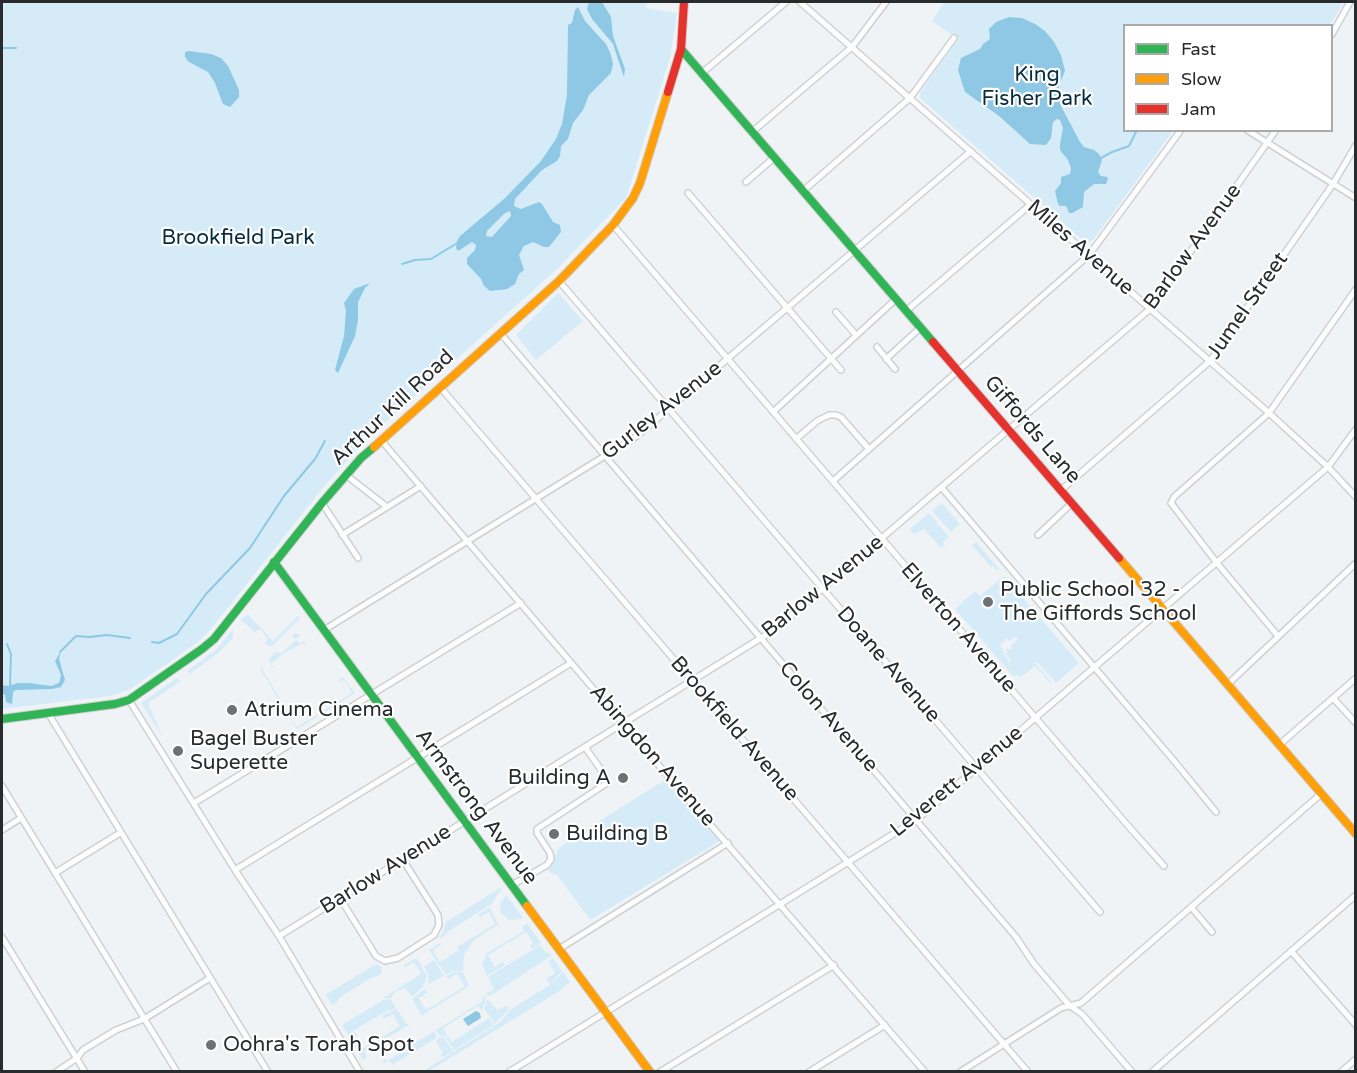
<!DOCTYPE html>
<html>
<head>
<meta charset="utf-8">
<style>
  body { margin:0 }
  #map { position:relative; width:1357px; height:1073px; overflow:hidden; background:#f0f3f5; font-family:"Varela Round",sans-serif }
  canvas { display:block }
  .frame { position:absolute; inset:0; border:3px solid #282b2c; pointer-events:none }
  .legend { position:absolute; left:1123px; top:24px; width:210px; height:108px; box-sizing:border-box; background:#fff; border:2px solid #a9aaab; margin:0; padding:8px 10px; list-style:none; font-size:18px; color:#282b2c }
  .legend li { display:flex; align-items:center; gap:12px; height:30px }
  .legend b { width:30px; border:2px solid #a9aaab }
</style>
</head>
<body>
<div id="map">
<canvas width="1357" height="1073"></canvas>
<div class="frame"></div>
<ul class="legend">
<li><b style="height:8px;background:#30b455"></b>Fast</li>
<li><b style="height:8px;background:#ff9f0a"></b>Slow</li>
<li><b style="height:8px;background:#e5322d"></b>Jam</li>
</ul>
</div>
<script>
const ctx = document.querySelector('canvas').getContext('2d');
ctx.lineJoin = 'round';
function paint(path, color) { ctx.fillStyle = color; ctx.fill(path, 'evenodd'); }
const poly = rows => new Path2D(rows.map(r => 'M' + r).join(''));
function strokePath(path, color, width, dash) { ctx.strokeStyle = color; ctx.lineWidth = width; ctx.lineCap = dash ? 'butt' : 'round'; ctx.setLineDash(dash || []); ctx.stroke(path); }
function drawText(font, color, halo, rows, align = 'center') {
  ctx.font = font + ' "Varela Round",sans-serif'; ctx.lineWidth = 4.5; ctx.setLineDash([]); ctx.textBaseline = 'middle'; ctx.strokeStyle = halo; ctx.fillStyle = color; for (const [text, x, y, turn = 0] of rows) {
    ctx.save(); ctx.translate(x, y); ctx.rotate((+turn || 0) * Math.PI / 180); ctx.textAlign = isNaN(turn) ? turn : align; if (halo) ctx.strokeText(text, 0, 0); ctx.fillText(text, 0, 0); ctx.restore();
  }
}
const green = poly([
  [2,2,648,2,646,8,677,13,670,58,626,198,556,270,366,440,322,489,210,630,198,642,129,690,110,696,2,709],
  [944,2,1344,2,1330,25,1124,26,1124,130,1173,131,1093,240,1086,243,920,98,920,93,958,39,932,21],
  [558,293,583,321,536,360,516,335],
  [942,503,960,524,951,532,932,511],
  [929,513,938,523,936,526,939,525,949,537,943,542,945,545,941,548,924,529,914,534,910,529],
  [976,542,999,569,997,571,993,566,991,567,972,545],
  [1004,576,1079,663,1056,683,1037,662,1035,663,1052,683,1051,684,1035,666,1021,677,1017,675,1014,677,955,609,975,591,980,596],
  [1015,637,1018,639,1011,645,1012,649,1006,649,1007,655,1011,660,1009,662,1000,645,1007,638,1009,641],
  [248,614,273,641,298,616,300,618,272,646,268,646,265,643,268,639,260,629,254,633,251,628,240,620],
  [233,629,233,638,218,653,190,674,187,671,217,649],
  [295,633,300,635,296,639,299,643,304,641,307,646,303,643,286,652,271,663,273,667,272,668,269,659,277,651,281,654,283,652,296,640,292,636],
  [261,667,297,727,352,693,344,680,339,682,342,676,355,693,297,729,260,669],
  [177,678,181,681,148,703,162,736,141,703],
  [665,780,720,841,592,919,589,918,556,874,550,873,548,869,559,848,574,837],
  [500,888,502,890,497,895,493,903,449,931,441,939,439,938,444,930,446,922],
  [506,895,523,918,521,919,509,920,501,913,500,904],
  [490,907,500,929,497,925,474,940,464,955,463,971,452,971,446,975,429,950,440,943,441,945,433,950,440,962,459,950,457,947,495,924,489,912,480,917,478,915],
  [527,923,541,943,532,949,530,946,533,943,526,932,488,955,495,967,503,962,505,965,487,976,482,964,487,953,524,931,522,927],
  [540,945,545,952,549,953,551,956,490,996,485,994,494,989,488,977],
  [417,958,427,976,423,987,412,997,405,988,396,991,391,998,383,998,421,974,414,962,405,968,404,965],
  [553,958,562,971,550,984,546,979,555,973,548,961],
  [434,960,444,976,429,984,428,974,424,967],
  [376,964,381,966,382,974,371,978,341,997,333,1006,325,995],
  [453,972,463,972,469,986,419,1017,421,1014,412,999,425,989,427,993,419,998,426,1010,465,986,457,974,449,979,446,976],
  [563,972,570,982,558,992,437,1066,428,1071,423,1071,499,1023,511,1009,550,985],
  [482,996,486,998,482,1010,485,1014,478,1006,443,1028,447,1035,445,1037,439,1035,436,1030,483,1001],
  [391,999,396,1008,381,1014,352,1032,349,1037,342,1025,383,1000],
  [487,999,498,1010,507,1005,509,1009,495,1024,484,1008],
  [397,1009,406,1024,410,1024,365,1052,367,1057,363,1060,350,1039,354,1033,355,1032,357,1036,355,1038,362,1049,400,1026,393,1014,384,1019,382,1015],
  [489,1018,494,1025,454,1050,446,1038,448,1036,452,1042],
  [434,1031,437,1036,435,1039,392,1065,390,1061,383,1063,384,1058,387,1061],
  [440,1037,444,1038,453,1051,442,1058,440,1055,443,1053,436,1041]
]);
const water = poly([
  [589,2,602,2,611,17,613,36,625,69,624,77,613,44,592,19,587,9],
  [578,7,585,21,606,44,611,55,613,64,611,73,589,95,583,110,573,123,568,139,561,146,560,156,557,161,542,170,515,199,514,206,521,209,539,202,542,204,553,222,560,225,561,232,549,247,544,247,533,242,524,246,519,255,524,270,519,274,515,284,507,289,490,291,484,286,481,279,467,264,467,258,475,250,476,245,472,242,458,251,456,248,457,241,460,236,504,199,541,161,556,139,562,124,567,95,568,25,572,23,575,10],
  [510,211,511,216,492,237,486,236,487,231,505,213],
  [1009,17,1022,18,1035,24,1045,31,1054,42,1061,55,1065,71,1059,85,1059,96,1061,106,1080,142,1084,147,1094,150,1099,154,1102,160,1098,172,1101,176,1107,177,1108,179,1106,184,1094,184,1084,192,1083,207,1072,213,1069,213,1066,206,1060,206,1058,204,1055,191,1061,183,1061,177,1070,174,1071,168,1068,160,1060,150,1060,144,1063,128,1060,120,1057,119,1053,122,1051,138,1046,145,1030,144,999,116,965,92,958,70,961,58,980,49,983,44,990,39,989,29,996,22],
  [189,51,211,54,221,58,228,66,239,90,239,97,230,107,223,104,215,83,208,72,189,62,185,57,185,52],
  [370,283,365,288,358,302,358,320,355,336,338,373,335,370,344,336,346,311,344,303,354,289],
  [61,651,59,659,65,680,61,687,52,689,16,690,13,692,12,704,6,702,5,695,2,693,2,685,8,686,18,683,29,683,51,686,59,683,61,675,55,661],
  [476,1011,480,1013,481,1018,468,1026,463,1019]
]);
const stream = poly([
  [2,48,16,48],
  [1101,158,1112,152,1129,146,1137,130],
  [402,264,415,260,431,259,459,242],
  [152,642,159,643,177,634,206,594,250,548,284,496,315,459,325,441],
  [7,644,11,654,10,686],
  [60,652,76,636,89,637,107,635,130,638]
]);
const street = poly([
  [800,2,1269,413,1328,467,1356,497],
  [1332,34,1350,2],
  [702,73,786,2],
  [1247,130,1356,198],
  [752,132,852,47,886,2],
  [746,182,775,157],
  [803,191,910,98,954,38],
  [688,193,841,370],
  [613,225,1130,828,1164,866],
  [559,281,1100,912],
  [906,311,1030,205],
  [836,312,856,335],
  [501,334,1016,937,1034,964,1070,1006,1082,1014,1132,1072],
  [877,347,895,369],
  [886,359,920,328],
  [440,387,1028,1072],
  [773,412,896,299],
  [796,439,817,421,829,415,836,415,841,417,868,448],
  [381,440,643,747,925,1072],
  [346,475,387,507],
  [833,481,1089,255,1181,130],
  [942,488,1175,762,1216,812],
  [1060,491,1210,361,1333,184,1356,145],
  [322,503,358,558],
  [342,535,421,486],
  [1038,535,1071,504],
  [324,630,637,436,971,151],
  [1278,636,1217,563,1171,503,1174,497,1269,413,1356,289],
  [1227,685,1356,563],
  [1333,698,1356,723],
  [129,700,235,870,279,936,360,1072],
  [48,713,268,1072],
  [1279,745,1356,678],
  [2,786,177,1072],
  [194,803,521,603],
  [2,830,21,818],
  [235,870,571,663],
  [55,873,120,833],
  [512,885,547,865,551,859,550,853,537,833,537,829,607,783,606,777,585,747],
  [340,898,376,956,385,961,398,958,434,935,439,925,438,915,403,860],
  [1191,907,1212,932],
  [279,936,774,630,1150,309,1276,130],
  [2,937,85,1072],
  [559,949,728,843],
  [1291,951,1356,1025],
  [56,1072,77,1058,83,1050,116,1030,144,1019,210,978],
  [509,1072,916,820,1328,467,1356,429],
  [660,1072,834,965],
  [809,1072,885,1025],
  [960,1072,1061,1008,1081,1003,1321,794],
  [1152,1072,1356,895],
  [1341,1072,1356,1059]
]);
const fast = poly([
  [681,49,933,342],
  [274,562,527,906],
  [2,719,115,704,129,700,202,649,214,639,322,503,361,458,374,447]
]);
const slow = poly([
  [374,447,559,281,613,225,633,198,640,183,668,92],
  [1119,558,1356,834],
  [527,906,650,1072]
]);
const jam = poly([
  [668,92,681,49,684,2],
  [933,342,1119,558]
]);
const markers = [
  [988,602,6,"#6e7172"],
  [232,710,6,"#6e7172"],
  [178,751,6,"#6e7172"],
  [623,778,6,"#6e7172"],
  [554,834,6,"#6e7172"],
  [211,1045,6,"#6e7172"]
];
const parkNames = [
  ["King",1037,75],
  ["Fisher Park",1037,99],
  ["Brookfield Park",238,238]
];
const streetNames = [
  ["Barlow Avenue",1193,247,-54],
  ["Miles Avenue",1080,248,41],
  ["Jumel Street",1248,306,-55],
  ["Arthur Kill Road",393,408,-43],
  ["Gurley Avenue",662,411,-38],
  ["Giffords Lane",1032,430,49],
  ["Barlow Avenue",823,587,-39],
  ["Elverton Avenue",958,628,49],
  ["Doane Avenue",888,665,49],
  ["Colon Avenue",828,717,49],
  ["Brookfield Avenue",734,729,49],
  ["Abingdon Avenue",652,756,49],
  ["Leverett Avenue",957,782,-39],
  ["Armstrong Avenue",476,807,53],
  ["Barlow Avenue",386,870,-32]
];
const poiNames = [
  ["Public School 32 -",1000,590],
  ["The Giffords School",1000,614],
  ["Atrium Cinema",244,710],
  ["Bagel Buster",190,739],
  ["Superette",190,763],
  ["Building A",611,778,"right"],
  ["Building B",566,834],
  ["Oohra's Torah Spot",223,1045]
];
paint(green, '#d5ecf8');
paint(water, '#8fc8e4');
strokePath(stream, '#8fc8e4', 2);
strokePath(street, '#ced1d3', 8);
strokePath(fast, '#ced1d3', 10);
strokePath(slow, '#ced1d3', 10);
strokePath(jam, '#ced1d3', 10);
strokePath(street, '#fdfdfe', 5);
strokePath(fast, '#30b455', 8);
strokePath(slow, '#ff9f0a', 8);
strokePath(jam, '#e5322d', 8);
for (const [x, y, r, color] of markers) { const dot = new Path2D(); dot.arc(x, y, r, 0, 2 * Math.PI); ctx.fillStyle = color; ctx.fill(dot); strokePath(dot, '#fff', 2); }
drawText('21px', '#072e3e', '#fff', parkNames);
drawText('21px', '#282b2c', '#fff', streetNames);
drawText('21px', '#282b2c', '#fff', poiNames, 'left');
</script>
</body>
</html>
